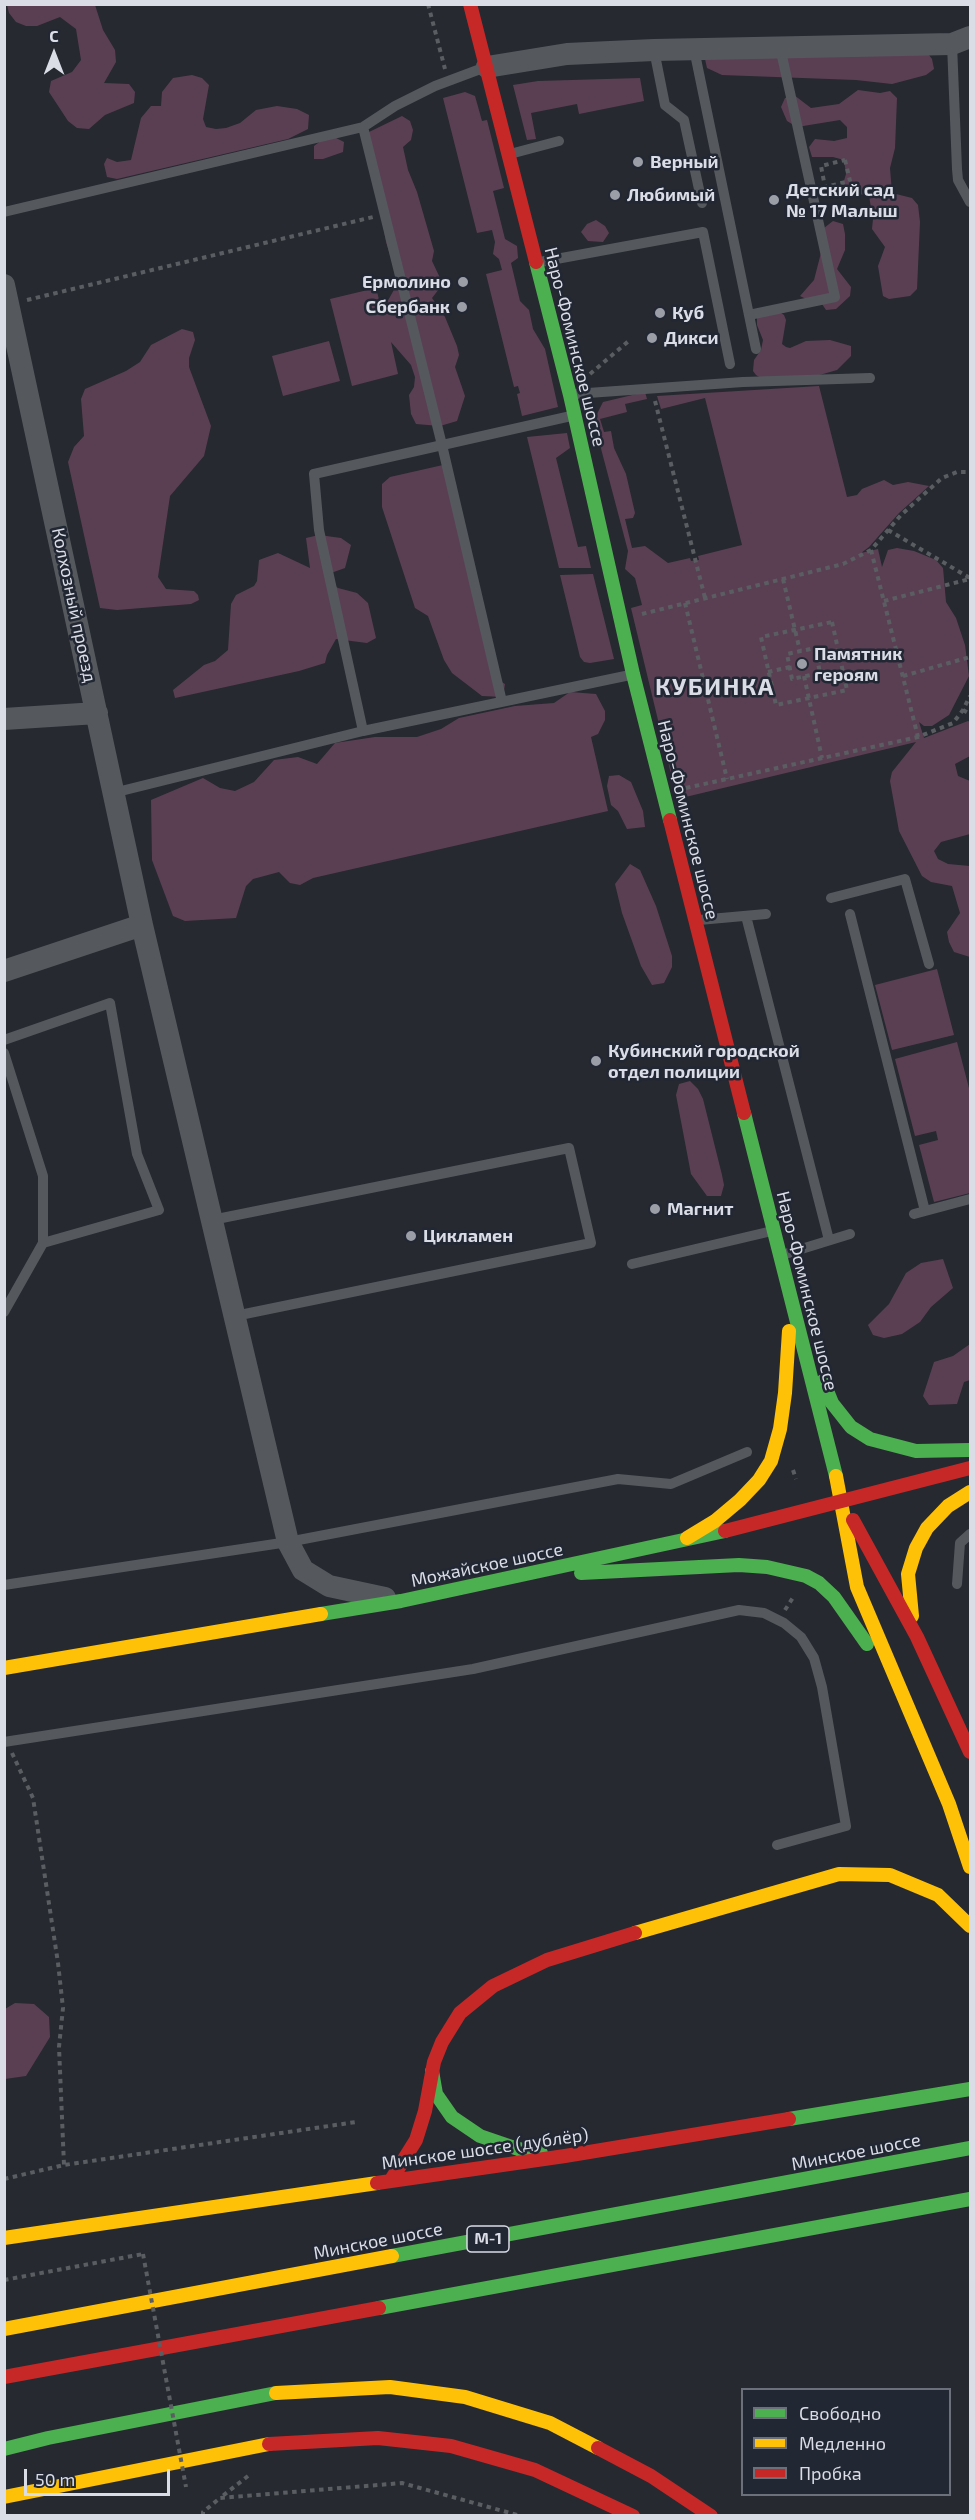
<!DOCTYPE html>
<html>
<head>
<meta charset="utf-8">
<style>
  body { margin:0 }
  #map { position:relative; width:975px; height:2520px; overflow:hidden; background:#262930; font-family:"Exo 2",sans-serif }
  canvas { display:block }
  .frame { position:absolute; inset:0; border:6px solid #dadde6; pointer-events:none }
  .legend { position:absolute; left:741px; top:2388px; width:210px; height:108px; box-sizing:border-box; background:#222734; border:2px solid #6c707b; margin:0; padding:8px 10px; list-style:none; font-size:18px; color:#dadde6 }
  .legend li { display:flex; align-items:center; gap:12px; height:30px }
  .legend b { width:30px; border:2px solid #6c707b }
  .north { position:absolute; left:24px; top:24px; width:60px; height:60px; -webkit-text-stroke:4px #222734; paint-order:stroke; rotate:0deg; font-size:16px; font-weight:700; line-height:24px; text-align:center; color:#dadde6 }
  .north::after { content:''; display:block; margin:auto; width:21px; height:27px; background:#dadde6; clip-path:polygon(50% 0,100% 100%,50% 72%,0 100%) }
  .scale { position:absolute; left:24px; top:2469px; width:146px; height:27px; box-sizing:border-box; border:3px solid #dadde6; border-top:0; padding-left:8px; font-size:18px; line-height:21px; white-space:nowrap; color:#dadde6; -webkit-text-stroke:4px #222734; paint-order:stroke }
</style>
</head>
<body>
<div id="map">
<canvas width="975" height="2520"></canvas>
<div class="frame"></div>
<ul class="legend">
<li><b style="height:8px;background:#4caf50"></b>Свободно</li>
<li><b style="height:8px;background:#ffc107"></b>Медленно</li>
<li><b style="height:8px;background:#c62828"></b>Пробка</li>
</ul>
<div class="north">С</div>
<div class="scale">50 m</div>
</div>
<script>
const ctx = document.querySelector('canvas').getContext('2d');
ctx.lineJoin = 'round';
function paint(path, color) { ctx.fillStyle = color; ctx.fill(path, 'evenodd'); }
const poly = rows => new Path2D(rows.map(r => 'M' + r).join(''));
function strokePath(path, color, width, dash) { ctx.strokeStyle = color; ctx.lineWidth = width; ctx.lineCap = dash ? 'butt' : 'round'; ctx.setLineDash(dash || []); ctx.stroke(path); }
function drawText(font, color, halo, rows, align = 'center') {
  ctx.font = font + ' "Exo 2",sans-serif'; ctx.lineWidth = 5; ctx.setLineDash([]); ctx.textBaseline = 'middle'; ctx.strokeStyle = halo; ctx.fillStyle = color; for (const [text, x, y, turn = 0] of rows) {
    ctx.save(); ctx.translate(x, y); ctx.rotate((+turn || 0) * Math.PI / 180); ctx.textAlign = isNaN(turn) ? turn : align; if (halo) ctx.strokeText(text, 0, 0); ctx.fillText(text, 0, 0); ctx.restore();
  }
}
const green = poly([
  [7,5,95,5,103,30,115,50,116,62,104,83,129,84,135,92,134,103,105,115,89,129,77,128,68,121,49,92,51,81,72,72,81,60,76,29,60,17,37,26,26,26,16,22,9,13],
  [926,51,932,59,934,69,926,75,892,84,856,80,722,75,707,68,705,59],
  [192,75,202,78,209,85,203,119,206,127,216,129,226,128,240,123,256,110,277,106,297,109,309,115,308,129,288,139,147,172,117,179,107,177,104,164,107,158,117,162,131,160,141,118,151,106,161,106,162,92,173,78],
  [640,78,644,101,579,114,577,104,531,113,536,139,527,140,513,85,538,81],
  [858,90,880,93,890,91,897,98,895,148,890,168,892,193,912,198,918,205,920,222,917,289,910,296,889,299,883,296,878,266,885,247,872,229,873,219,869,196,849,192,843,184,846,174,844,160,833,157,812,157,809,147,815,139,834,141,847,138,847,127,840,120,797,127,787,121,781,107,785,98,794,95,811,108,839,104],
  [465,92,475,96,482,121,487,120,504,188,493,191,505,239,517,246,518,258,511,263,520,301,529,310,533,329,545,349,558,407,522,416,517,394,520,393,518,386,514,387,486,274,502,270,499,259,493,254,495,242,492,230,477,233,443,98],
  [402,116,410,121,413,130,411,140,403,147,408,170,417,192,434,251,432,261,441,280,439,289,432,298,445,317,457,346,459,355,455,367,465,396,457,421,440,426,416,424,411,414,409,395,414,387,415,377,411,365,391,342,398,374,352,386,330,299,376,288,382,311,395,288,397,277,386,242,367,133],
  [326,137,336,138,344,142,343,152,323,159,314,159,314,146],
  [596,220,605,226,609,233,603,242,588,241,581,232,587,224],
  [833,221,843,224,845,234,845,250,837,269,851,287,850,296,836,309,826,310,820,301,810,301,800,296,814,280,822,249,824,228],
  [775,309,784,315,786,320,782,344,786,347,790,348,806,341,830,340,851,346,851,356,837,370,816,376,761,378,756,375,753,371,754,360,761,350,763,340,757,325,757,314],
  [182,329,193,332,195,340,189,358,189,367,211,426,204,456,170,496,158,577,166,589,194,591,198,595,199,600,191,604,117,610,100,608,68,462,74,447,84,436,81,399,85,389,126,371,140,362,151,345],
  [329,341,340,381,283,396,272,356],
  [819,386,847,497,857,495,862,489,884,480,893,485,908,482,929,486,899,513,869,547,861,553,878,549,882,567,888,550,897,548,914,551,936,560,943,568,946,602,956,618,965,645,969,676,949,715,932,726,924,726,919,722,924,738,968,721,970,722,970,756,955,764,958,776,970,781,970,834,941,842,934,851,938,859,948,864,970,866,970,957,954,952,949,942,947,932,960,913,952,886,931,882,922,876,899,831,890,781,892,772,916,742,677,799,631,608,642,605,635,578,625,569,628,551,599,441,595,418,603,402,645,392,647,399,625,404,627,412,600,419,604,432,611,431,614,448,626,474,635,513,633,518,625,519,632,548,645,546,668,563,690,558,691,561,699,560,698,556,742,545,705,398,661,409,657,396],
  [567,433,570,448,556,458,578,547,586,546,591,568,559,568,527,437],
  [443,465,495,678,505,684,503,697,482,696,452,673,444,660,428,616,415,608,382,507,382,484,390,477],
  [319,535,341,538,351,545,345,568,331,573,330,582,338,588,357,593,368,603,376,638,367,643,336,639,327,655,325,663,299,671,175,698,173,690,204,665,215,661,228,650,231,604,236,595,254,586,257,581,259,560,278,553,310,568,306,538],
  [593,574,614,659,590,663,584,662,580,657,560,575],
  [570,692,596,694,605,711,605,720,598,734,591,737,608,811,313,878,300,885,290,883,279,872,253,879,246,886,236,918,185,921,173,916,152,860,151,800,203,778,220,788,235,791,254,782,274,760,298,757,317,764,335,743,375,737,417,737,441,729,459,718,515,706,554,703],
  [619,775,631,782,643,811,645,827,627,829,618,811,611,805,607,786,609,776],
  [630,864,640,870,656,906,672,956,672,967,664,983,652,985,641,966,622,913,615,884],
  [937,969,954,1035,892,1050,875,985],
  [957,1042,970,1092,970,1193,934,1202,919,1145,938,1140,936,1131,915,1136,895,1059],
  [690,1081,698,1089,703,1099,722,1175,724,1185,721,1196,707,1196,691,1174,676,1095,679,1084],
  [943,1259,953,1288,931,1307,920,1322,902,1334,884,1338,873,1335,868,1325,889,1304,906,1273,921,1263],
  [970,1344,970,1380,964,1382,957,1404,929,1405,923,1396,934,1362,953,1356],
  [15,2003,34,2004,49,2017,50,2037,26,2076,5,2079,5,2009]
]);
const path = poly([
  [428,4,445,69],
  [845,160,850,181,825,187,821,166,845,160],
  [27,300,373,217],
  [590,374,631,339],
  [655,401,705,598],
  [888,530,970,578],
  [871,550,918,737],
  [783,579,800,651],
  [884,601,970,579],
  [685,603,727,779],
  [642,614,843,564,871,550,901,515,942,478,957,472,970,472],
  [832,622,847,690,776,705,761,637,832,622],
  [815,648,820,673,792,679,787,654,815,648],
  [818,661,839,656],
  [768,672,790,667],
  [804,676,822,758],
  [903,676,970,657],
  [963,710,970,714],
  [686,788,918,737,953,723,963,710,970,696],
  [793,1470,796,1479],
  [785,1610,794,1596],
  [12,1753,33,1798,58,1963,63,2008,59,2047,64,2165],
  [4,2179,64,2165,356,2122],
  [4,2280,143,2254],
  [248,2476,220,2498,402,2483,521,2516],
  [203,2516,203,2512,220,2498]
]);
const lane = poly([
  [952,44,957,169,958,180,970,202],
  [694,49,756,349],
  [654,50,665,105,684,120,702,203],
  [483,68,435,86,395,106,363,127,442,445,502,702],
  [510,154,559,141],
  [4,212,363,127],
  [540,262,703,232,730,364],
  [749,315,835,297,780,47],
  [574,394,743,382,870,378],
  [571,416,314,474,319,530,363,731,630,675],
  [113,793,363,731],
  [831,898,905,879,929,964],
  [850,914,925,1211],
  [746,916,829,1240],
  [699,920,766,914],
  [4,1040,110,1003,137,1154,159,1210,43,1243],
  [4,1053,43,1176,43,1243,4,1312],
  [914,1214,970,1199],
  [212,1220,569,1148,591,1243,235,1316],
  [782,1255,850,1234],
  [632,1264,772,1231],
  [957,1584,960,1543,970,1534],
  [4,1585,288,1542,618,1479,671,1484,747,1452],
  [4,1742,473,1669,739,1610,764,1613,784,1623,801,1637,814,1658,822,1687,846,1826,777,1845]
]);
const street = poly([
  [487,67,567,54,654,50,952,44,970,37],
  [4,285,142,925,288,1542,303,1570,329,1586,385,1598],
  [4,719,97,713],
  [4,971,142,925]
]);
const fast = poly([
  [536,262,570,395,633,674,670,820],
  [744,1113,836,1476],
  [823,1381,832,1403,851,1427,870,1439,916,1451,970,1450],
  [581,1573,739,1565,767,1567,806,1576,819,1583,834,1597,867,1644],
  [321,1614,401,1601,725,1531],
  [432,2071,436,2094,452,2117,480,2136,518,2149,541,2153],
  [789,2119,970,2089],
  [392,2256,970,2148],
  [379,2308,970,2199],
  [4,2449,48,2438,276,2393]
]);
const slow = poly([
  [836,1476,857,1587,949,1804,970,1867],
  [687,1538,715,1521,740,1500,759,1480,771,1461,780,1429,785,1393,789,1331],
  [912,1616,908,1574,916,1548,927,1528,948,1506,970,1492],
  [4,1668,321,1614],
  [635,1933,839,1874,890,1875,938,1895,970,1926],
  [4,2238,377,2183],
  [4,2329,392,2256],
  [276,2393,390,2387,465,2397,550,2423,598,2448],
  [4,2497,269,2444]
]);
const jam = poly([
  [470,4,536,262],
  [670,820,744,1113],
  [853,1520,917,1637,970,1752],
  [725,1531,970,1468],
  [391,2180,416,2140,425,2111,434,2062,442,2042,460,2013,493,1986,547,1960,635,1933],
  [377,2183,565,2156,789,2119],
  [4,2377,379,2308],
  [269,2444,378,2438,451,2446,535,2470,633,2516],
  [598,2448,651,2476,711,2516]
]);
const pathBridge = poly([
  [143,2254,186,2487]
]);
const markers = [
  [638,162,6,"#9b9ea6"],
  [615,195,6,"#9b9ea6"],
  [774,200,6,"#9b9ea6"],
  [463,282,6,"#9b9ea6"],
  [462,307,6,"#9b9ea6"],
  [660,313,6,"#9b9ea6"],
  [652,338,6,"#9b9ea6"],
  [802,664,6,"#9b9ea6"],
  [596,1061,6,"#9b9ea6"],
  [655,1209,6,"#9b9ea6"],
  [411,1236,6,"#9b9ea6"]
];
const shields = [
  [488,2239,42]
];
const shieldNames = [
  ["М-1",488,2239]
];
const poiNames = [
  ["Верный",650,162],
  ["Детский сад",786,190],
  ["№ 17 Малыш",786,211],
  ["Любимый",627,195],
  ["Ермолино",451,282,"right"],
  ["Сбербанк",450,307,"right"],
  ["Куб",672,313],
  ["Дикси",664,338],
  ["Памятник",814,654],
  ["героям",814,675],
  ["Кубинский городской",608,1051],
  ["отдел полиции",608,1072],
  ["Магнит",667,1209],
  ["Цикламен",423,1236]
];
const streetNames = [
  ["Наро-Фоминское шоссе",575,347,76],
  ["Колхозный проезд",74,605,78],
  ["Наро-Фоминское шоссе",688,820,76],
  ["Наро-Фоминское шоссе",807,1291,76],
  ["Можайское шоссе",487,1565,-12],
  ["Минское шоссе (дублёр)",485,2149,-8],
  ["Минское шоссе",856,2152,-11],
  ["Минское шоссе",378,2241,-11]
];
const districtNames = [
  ["КУБИНКА",715,687]
];
paint(green, '#5a3f53');
strokePath(path, '#5a5e62', 4, [4.5, 4.5]);
strokePath(lane, '#55595e', 10);
strokePath(street, '#55595e', 22);
strokePath(fast, '#4caf50', 14);
strokePath(slow, '#ffc107', 14);
strokePath(jam, '#c62828', 14);
strokePath(pathBridge, '#5a5e62', 4, [4.5, 4.5]);
for (const [x, y, r, color] of markers) { const dot = new Path2D(); dot.arc(x, y, r, 0, 2 * Math.PI); ctx.fillStyle = color; ctx.fill(dot); strokePath(dot, '#222734', 2); }
for (const [x, y, w] of shields) { const box = new Path2D(); box.roundRect(x - w / 2, y - 13, w, 26, 4.5); ctx.fillStyle = '#222734'; ctx.fill(box); strokePath(box, '#dadde6', 1.5); }
drawText('bold 16px', '#dadde6', null, shieldNames);
drawText('bold 18px', '#dadde6', '#222734', poiNames, 'left');
drawText('18px', '#dadde6', '#222734', streetNames);
ctx.letterSpacing = '1.5px';
drawText('bold 24px', '#dadde6', '#222734', districtNames);
ctx.letterSpacing = '0px';
</script>
</body>
</html>
